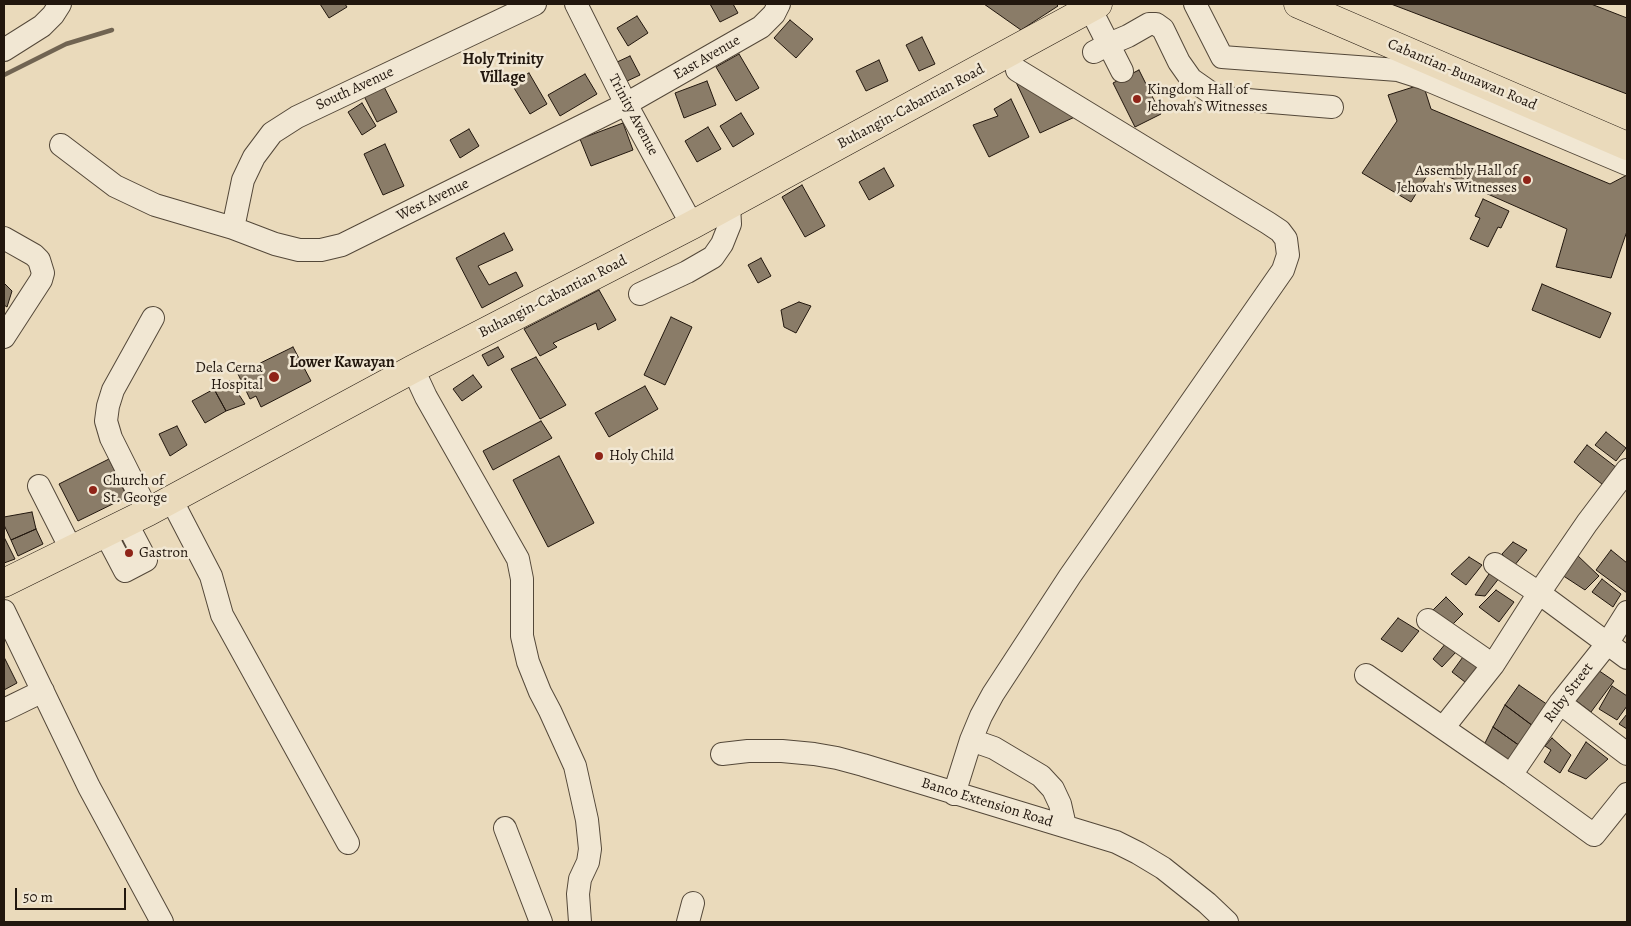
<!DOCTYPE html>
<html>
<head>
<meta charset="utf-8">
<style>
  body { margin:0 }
  #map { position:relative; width:1631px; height:926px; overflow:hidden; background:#eadabb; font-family:Alegreya,serif }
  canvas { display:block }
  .frame { position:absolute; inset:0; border:5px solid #22170e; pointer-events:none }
  .scale { position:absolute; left:15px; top:888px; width:111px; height:22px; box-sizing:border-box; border:2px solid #22170e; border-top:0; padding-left:6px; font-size:15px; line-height:18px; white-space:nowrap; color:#22170e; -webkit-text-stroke:4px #f1e7d3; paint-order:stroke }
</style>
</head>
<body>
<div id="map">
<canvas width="1631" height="926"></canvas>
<div class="frame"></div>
<div class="scale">50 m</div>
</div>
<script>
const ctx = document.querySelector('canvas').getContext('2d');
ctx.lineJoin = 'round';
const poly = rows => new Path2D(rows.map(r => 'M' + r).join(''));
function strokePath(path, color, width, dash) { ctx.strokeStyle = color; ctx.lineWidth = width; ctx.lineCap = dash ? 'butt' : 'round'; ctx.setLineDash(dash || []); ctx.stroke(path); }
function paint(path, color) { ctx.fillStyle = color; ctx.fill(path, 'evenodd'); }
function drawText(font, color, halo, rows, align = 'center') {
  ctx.font = font + ' Alegreya,serif'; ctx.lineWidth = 5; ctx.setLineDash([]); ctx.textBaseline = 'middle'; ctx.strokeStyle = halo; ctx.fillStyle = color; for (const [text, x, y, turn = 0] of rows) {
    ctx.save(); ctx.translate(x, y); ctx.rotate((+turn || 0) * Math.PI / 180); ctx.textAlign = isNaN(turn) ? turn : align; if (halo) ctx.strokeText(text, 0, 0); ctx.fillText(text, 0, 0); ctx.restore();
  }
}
const stream = poly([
  [4,75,66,44,112,30]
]);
const building = poly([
  [320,4,345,4,347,7,329,18,320,4],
  [710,4,733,4,738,13,720,22,710,4],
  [984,4,1056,4,1058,6,1021,30,984,4],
  [1391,4,1591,4,1627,18,1627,94,1391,4],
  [637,16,648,33,628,46,617,28,637,16],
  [790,20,813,39,796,58,774,38,790,20],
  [922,37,935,64,919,71,906,45,922,37],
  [739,54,759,88,736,101,716,67,739,54],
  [630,56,640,75,625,82,615,63,630,56],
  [879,60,888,81,866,91,856,71,879,60],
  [1139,70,1161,114,1135,127,1113,83,1139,70],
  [529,73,547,104,530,114,511,83,529,73],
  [585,74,597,94,560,116,548,95,585,74],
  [1015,80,1077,116,1040,133,1015,80],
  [707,81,716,105,684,118,675,93,707,81],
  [382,83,397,112,377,122,362,92,382,83],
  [1423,84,1431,109,1610,184,1627,175,1627,231,1611,278,1556,267,1567,229,1431,169,1411,202,1362,173,1397,121,1388,95,1423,84],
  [1011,99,1029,137,989,157,973,125,998,116,994,109,1011,99],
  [362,103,376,126,362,135,348,112,362,103],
  [741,113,754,134,733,147,720,126,741,113],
  [623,123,633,150,591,166,580,139,623,123],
  [708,127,721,149,697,162,685,141,708,127],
  [469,129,479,146,460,158,450,140,469,129],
  [385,144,404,186,383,195,364,154,385,144],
  [884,168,894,186,869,200,859,182,884,168],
  [802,185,825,226,805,237,782,197,802,185],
  [1483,199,1509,211,1501,228,1498,227,1488,247,1470,239,1480,218,1475,216,1483,199],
  [504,233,513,250,478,266,489,285,516,272,523,286,482,308,456,258,504,233],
  [761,258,771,276,758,283,748,265,761,258],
  [4,283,12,291,7,307,4,305,4,283],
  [1542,284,1611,313,1600,338,1532,310,1542,284],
  [599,290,616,320,598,330,596,323,553,343,557,347,540,356,524,329,599,290],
  [799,302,811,306,796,333,784,327,781,310,799,302],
  [671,317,692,327,665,385,644,375,671,317],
  [293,347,311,381,261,407,256,396,250,399,238,374,293,347],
  [498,347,504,357,488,366,482,355,498,347],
  [536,357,566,405,540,419,511,369,536,357],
  [473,375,482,387,462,401,453,389,473,375],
  [230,381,245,404,226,411,214,389,230,381],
  [645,386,658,409,609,437,595,413,645,386],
  [214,389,226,411,205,423,192,401,214,389],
  [541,421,552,438,493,470,483,451,541,421],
  [177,426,187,445,170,456,159,434,177,426],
  [1606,432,1626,448,1616,461,1595,445,1606,432],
  [1587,445,1621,471,1607,488,1574,462,1587,445],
  [559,456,594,523,548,547,513,480,559,456],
  [109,459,127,497,78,521,59,484,109,459],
  [32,512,36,529,11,540,4,525,4,517,32,512],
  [36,529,43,544,18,556,11,540,36,529],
  [4,537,15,559,4,563,4,537],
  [1513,542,1527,550,1514,566,1502,554,1513,542],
  [1611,550,1627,563,1627,593,1596,570,1611,550],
  [1577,555,1599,576,1585,590,1562,575,1577,555],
  [1469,557,1482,565,1466,585,1451,574,1469,557],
  [1489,574,1500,577,1485,596,1475,595,1489,574],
  [1602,579,1621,594,1613,607,1592,592,1602,579],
  [1496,590,1514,602,1499,622,1479,607,1496,590],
  [1446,597,1463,614,1449,628,1431,612,1446,597],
  [1398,618,1419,631,1402,652,1381,639,1398,618],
  [1446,643,1456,652,1442,667,1433,659,1446,643],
  [1468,650,1484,665,1465,682,1452,672,1468,650],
  [4,657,17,683,4,690,4,657],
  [1595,668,1614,681,1591,712,1574,699,1595,668],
  [1519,685,1548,705,1533,726,1505,705,1519,685],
  [1612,686,1627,696,1627,706,1617,720,1599,709,1612,686],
  [1505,705,1533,726,1520,746,1493,727,1505,705],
  [1627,714,1627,729,1619,724,1627,714],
  [1493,727,1520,746,1508,760,1484,745,1493,727],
  [1552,738,1571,755,1560,773,1544,762,1551,750,1545,746,1552,738],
  [1586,742,1608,759,1586,779,1568,771,1586,742]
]);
const minor = poly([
  [576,4,626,104,692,225],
  [1195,4,1222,57,1398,70,1423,78,1627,164],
  [1090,8,1122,71],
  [4,50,42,26,53,15,60,4],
  [1094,52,1109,44,1128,36,1149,24,1156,24,1163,29,1179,62,1191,79,1211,93,1223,98,1332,107],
  [61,145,115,186,155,205,233,228,275,244,299,250,321,250,342,245,626,104,761,27,774,14,779,4],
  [233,228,243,180,254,157,272,133,297,117,535,4],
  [4,238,34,255,39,260,43,273,41,280,4,337],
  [640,294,687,272,713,257,722,244,730,224,729,205],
  [413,369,426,397,518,559,522,579,522,636,528,662,540,692,550,711,575,766,587,820,590,849,588,862,580,879,578,894,580,922],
  [39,486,71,549],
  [171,499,211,576,222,615,348,843],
  [148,512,111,438,106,421,108,406,113,390,153,318],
  [105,533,125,571,146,560,126,522],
  [1495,564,1539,593,1627,658],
  [4,611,89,787,162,922],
  [1428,620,1493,665],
  [1366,675,1511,775,1594,835,1627,794],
  [1560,703,1627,754],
  [4,710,43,691],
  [1443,728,1493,665,1539,593,1587,523,1627,470],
  [971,740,994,748,1041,776,1053,789,1060,804,1065,826],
  [722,754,748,751,782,751,814,754,837,758,863,765,1116,842,1138,853,1163,868,1207,903,1227,922],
  [1511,775,1560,703,1607,644,1627,612],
  [954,794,971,740,981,716,993,694,1070,576,1283,270,1288,255,1286,239,1280,231,1268,223,1017,70],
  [505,828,541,922],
  [688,922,693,903]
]);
const major = poly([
  [1298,4,1627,146],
  [4,583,148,512,413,369,692,225,1098,4]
]);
const markers = [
  [1137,99,5,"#8f2418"],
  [1527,180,5,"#8f2418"],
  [274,377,6,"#8f2418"],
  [599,456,5,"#8f2418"],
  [93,490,5,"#8f2418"],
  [129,553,5,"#8f2418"]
];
const streetNames = [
  ["East Avenue",707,58,-30],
  ["Cabantian-Bunawan Road",1462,75,23],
  ["South Avenue",355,89,-25],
  ["Buhangin-Cabantian Road",911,107,-28],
  ["Trinity Avenue",633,115,62],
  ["West Avenue",433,200,-26],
  ["Buhangin-Cabantian Road",553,297,-27],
  ["Ruby Street",1569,693,-53],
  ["Banco Extension Road",987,803,17]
];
const poiNames = [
  ["Kingdom Hall of",1147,90],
  ["Jehovah's Witnesses",1147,107],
  ["Assembly Hall of",1517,171,"right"],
  ["Jehovah's Witnesses",1517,188,"right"],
  ["Dela Cerna",263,368,"right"],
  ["Hospital",263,385,"right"],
  ["Holy Child",609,456],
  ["Church of",103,481],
  ["St. George",103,498],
  ["Gastron",139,553]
];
const neighbourhoodNames = [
  ["Holy Trinity",503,60],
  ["Village",503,78],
  ["Lower Kawayan",342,363]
];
strokePath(stream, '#716452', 4.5);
paint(building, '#8a7c68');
strokePath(building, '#22170e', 1);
strokePath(minor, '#544839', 24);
strokePath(major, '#22170e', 29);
strokePath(minor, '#f1e7d3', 22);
strokePath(major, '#eadabb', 28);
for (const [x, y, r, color] of markers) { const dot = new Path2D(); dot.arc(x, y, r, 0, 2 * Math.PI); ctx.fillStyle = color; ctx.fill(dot); strokePath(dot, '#f1e7d3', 2); }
drawText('15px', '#22170e', '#f1e7d3', streetNames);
drawText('15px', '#22170e', '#f1e7d3', poiNames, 'left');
drawText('bold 16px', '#22170e', '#f1e7d3', neighbourhoodNames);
</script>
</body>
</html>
